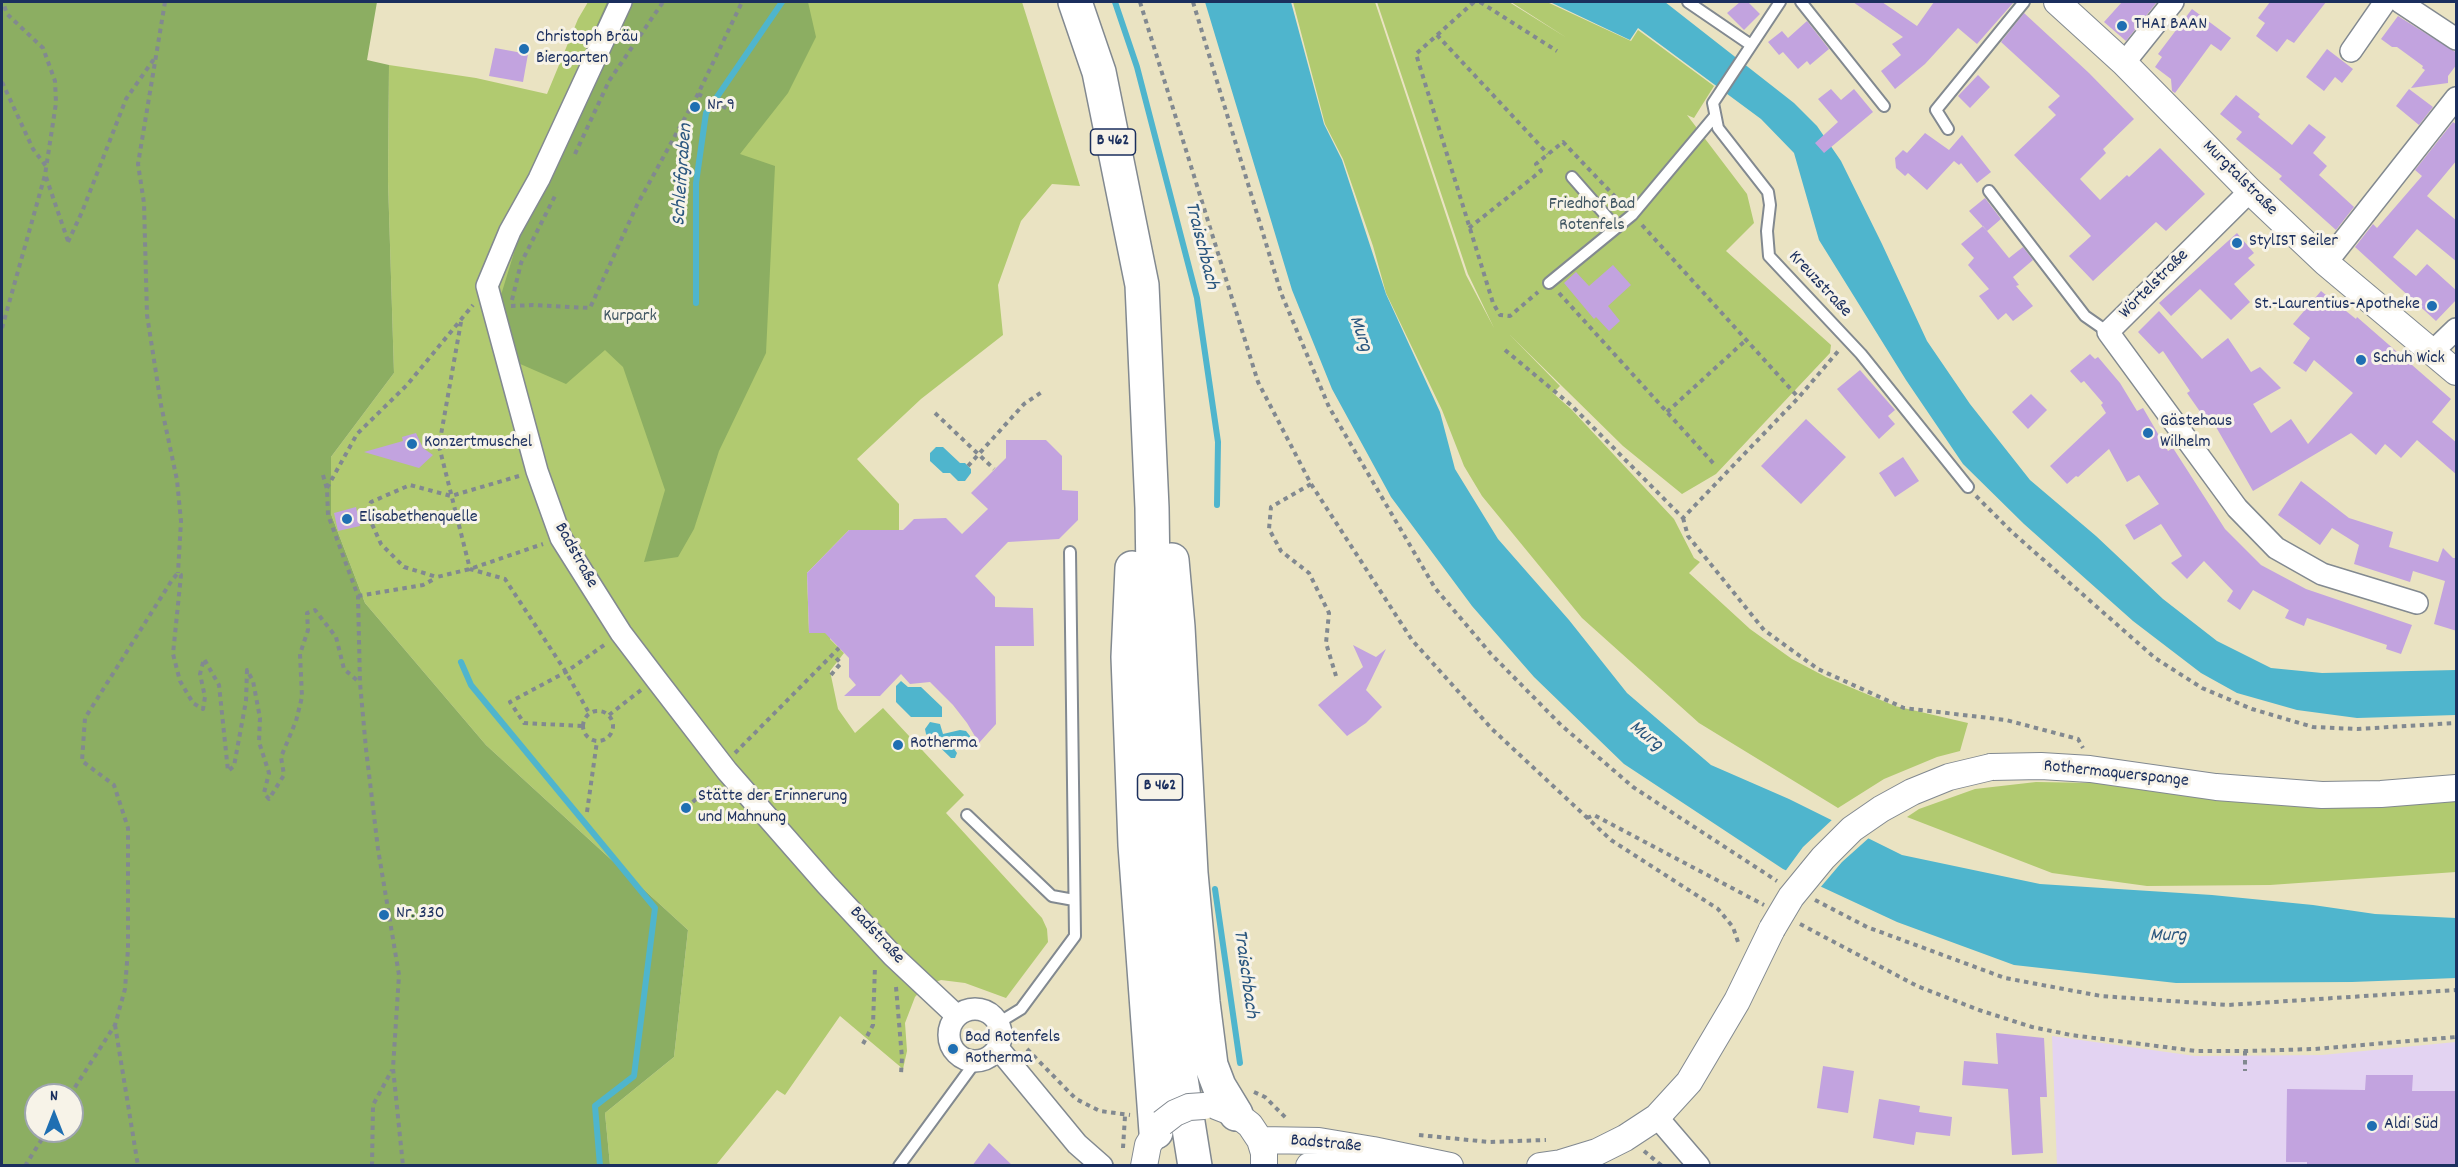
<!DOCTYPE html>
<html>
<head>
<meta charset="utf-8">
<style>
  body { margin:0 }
  #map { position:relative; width:2458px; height:1167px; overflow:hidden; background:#eae3c2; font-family:Dekko,sans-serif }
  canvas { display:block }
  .frame { position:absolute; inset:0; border:3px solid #1b2f5e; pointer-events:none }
  .north { position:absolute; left:24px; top:1083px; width:60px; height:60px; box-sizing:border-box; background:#f7f3e8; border:2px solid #9fa5b1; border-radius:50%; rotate:0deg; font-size:16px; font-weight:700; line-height:24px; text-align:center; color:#1b2f5e }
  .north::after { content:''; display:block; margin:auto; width:21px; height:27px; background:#1f6fb2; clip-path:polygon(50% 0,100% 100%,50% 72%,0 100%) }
</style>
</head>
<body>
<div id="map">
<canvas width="2458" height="1167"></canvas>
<div class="frame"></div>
<div class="north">N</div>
</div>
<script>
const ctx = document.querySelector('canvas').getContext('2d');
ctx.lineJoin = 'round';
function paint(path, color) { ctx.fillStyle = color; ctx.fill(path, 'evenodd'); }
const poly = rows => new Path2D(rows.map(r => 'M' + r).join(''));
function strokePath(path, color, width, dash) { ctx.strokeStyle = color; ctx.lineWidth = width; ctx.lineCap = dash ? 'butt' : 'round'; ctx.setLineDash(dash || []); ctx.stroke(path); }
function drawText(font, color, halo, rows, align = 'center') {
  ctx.font = font + ' Dekko,sans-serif'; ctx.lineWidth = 6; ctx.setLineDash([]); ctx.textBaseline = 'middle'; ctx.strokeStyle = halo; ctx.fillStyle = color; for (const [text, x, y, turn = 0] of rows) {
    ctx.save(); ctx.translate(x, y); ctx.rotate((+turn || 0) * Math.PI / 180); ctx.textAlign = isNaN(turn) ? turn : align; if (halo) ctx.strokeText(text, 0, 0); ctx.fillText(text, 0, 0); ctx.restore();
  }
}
const built = poly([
  [2052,1036,2195,1056,2322,1055,2456,1042,2456,1165,2057,1165]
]);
const green = poly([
  [588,2,1022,2,1080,186,1052,184,1021,221,998,285,1003,335,921,399,857,459,899,504,899,530,849,530,807,573,809,632,830,633,830,639,844,653,830,671,838,709,855,733,883,708,964,795,946,813,1042,918,1047,929,1048,942,1006,998,965,983,941,980,925,986,915,997,905,1023,907,1051,903,1069,840,1016,785,1095,777,1090,716,1165,610,1165,605,1113,674,1057,688,930,486,745,365,603,331,514,331,457,394,373,388,181,389,65,476,78,547,94,578,19],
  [1293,2,1375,2,1466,275,1494,328,1468,274,1377,2,1509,2,1567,38,1511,2,1547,2,1631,41,1638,30,1714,86,1694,118,1687,115,1747,194,1754,223,1726,251,1831,345,1830,353,1716,474,1682,494,1623,446,1509,334,1560,386,1553,393,1572,410,1674,519,1694,558,1700,562,1689,573,1750,629,1792,659,1826,677,1895,706,1968,723,1960,751,1937,757,1884,779,1838,808,1699,723,1582,618,1482,496,1464,466,1442,410,1386,293,1373,246,1343,159,1325,124],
  [2036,782,2095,783,2227,800,2456,800,2456,872,2270,885,2147,886,2052,873,1907,817,1919,809,1975,789]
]);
const forest = poly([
  [2,2,377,2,367,60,389,65,388,181,394,373,331,457,331,514,365,603,486,745,688,930,674,1057,605,1113,610,1165,2,1165],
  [36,1095,72,1095,72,1131,36,1131],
  [607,2,808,2,816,37,788,93,740,154,775,166,766,353,719,451,694,529,678,557,644,562,665,490,623,367,605,350,566,384,518,363,501,295,517,243,544,178,600,53,588,45]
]);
const water = poly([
  [1205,2,1291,2,1324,124,1342,160,1386,294,1440,412,1455,469,1498,539,1569,620,1627,693,1711,765,1789,799,1902,855,2040,884,2212,895,2313,905,2375,914,2456,918,2456,978,2352,982,2176,983,2014,965,1897,922,1783,869,1624,764,1534,677,1472,606,1391,497,1332,389,1292,290],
  [1550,2,1665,2,1794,103,1817,126,1841,161,1882,244,1927,341,1970,404,2030,480,2096,536,2163,599,2217,641,2271,668,2322,673,2456,670,2456,715,2357,718,2297,710,2237,693,2201,673,2133,621,2024,524,1963,464,1906,380,1819,240,1794,153,1761,119,1638,28,1630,40],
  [936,447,943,447,960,463,965,463,971,469,971,473,965,481,958,481,950,473,943,473,930,461,930,453],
  [901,681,908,687,921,687,942,707,942,717,911,717,896,702,896,686],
  [930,722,940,724,943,734,960,730,966,731,970,736,970,743,962,749,950,743,957,753,955,758,951,758,926,734,925,729]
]);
const pier = poly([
  [1834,818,1871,836,1842,862,1819,889,1784,873,1803,847]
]);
const stream = poly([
  [1115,2,1137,67,1197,298,1218,442,1217,505],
  [696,303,696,183,706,113,782,2],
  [461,662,471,685,655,908,634,1076,595,1106,600,1166],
  [1215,889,1240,1063]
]);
const building = poly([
  [1740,2,1748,2,1760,14,1744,30,1727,13],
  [1853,2,1882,2,1917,26,1934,2,2011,2,2013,3,1977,44,1958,28,1925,64,1895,89,1881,71,1901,55,1892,44,1903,37],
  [2122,2,2157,2,2126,41,2104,22],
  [2270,2,2326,2,2294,43,2287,39,2277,52,2256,36,2265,23,2258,18],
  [2192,9,2231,38,2221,51,2211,44,2175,93,2172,91,2171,79,2155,67,2162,57,2158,54],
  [2024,13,2089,73,2134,119,2103,149,2106,153,2080,179,2100,200,2127,175,2129,177,2160,148,2205,194,2166,231,2156,222,2093,281,2069,256,2091,236,2014,155,2056,115,2048,107,2060,96,2001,42],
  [2398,16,2457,53,2457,64,2448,76,2448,83,2411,88,2425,70,2422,68,2423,66,2397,47,2392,47,2381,39],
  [1807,21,1829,49,1810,65,1807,61,1798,69,1783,52,1779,55,1768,42,1782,31,1788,38],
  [495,48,528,54,523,82,489,76],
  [2327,49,2353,69,2342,83,2335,77,2324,91,2306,77],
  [1978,75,1990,87,1970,108,1958,96],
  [1831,89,1841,100,1854,89,1873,112,1824,153,1815,143,1838,122,1818,99],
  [2409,89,2433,107,2419,125,2396,106],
  [2236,95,2260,114,2258,117,2292,145,2309,124,2326,137,2313,153,2327,166,2319,175,2354,207,2336,230,2279,179,2282,176,2236,139,2242,132,2220,114],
  [2453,122,2457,125,2457,160,2427,196,2457,221,2457,262,2417,229,2393,257,2416,276,2427,264,2457,291,2457,299,2436,321,2355,247,2373,224,2377,228,2422,176,2415,170],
  [1925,133,1949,150,1962,135,1991,172,1977,183,1961,163,1959,165,1954,161,1927,190,1908,173,1905,176,1896,168,1895,158,1903,150,1907,153],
  [1985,198,2001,219,1987,231,1969,211],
  [1983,226,2009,258,2023,247,2033,260,2013,277,2019,285,2016,286,2033,306,2013,321,2006,313,1998,320,1979,296,1989,289,1968,265,1974,258,1961,244],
  [2237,233,2254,253,2248,258,2255,265,2234,284,2250,302,2231,320,2200,289,2171,316,2159,303],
  [1613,265,1631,285,1608,306,1620,321,1609,331,1596,317,1594,319,1564,283,1576,272,1589,286],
  [2321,291,2356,319,2357,317,2451,399,2432,422,2457,443,2457,475,2417,440,2401,458,2385,444,2376,455,2351,433,2253,491,2212,420,2208,423,2187,393,2190,391,2163,351,2159,354,2138,332,2159,311,2202,359,2228,338,2251,372,2260,367,2281,388,2253,404,2271,433,2291,419,2308,444,2353,393,2314,360,2306,372,2293,363,2310,338,2293,324],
  [2090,354,2095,359,2098,357,2120,383,2137,411,2143,408,2168,451,2173,448,2225,529,2261,565,2306,589,2412,625,2401,654,2386,649,2387,645,2307,618,2304,626,2285,618,2289,610,2253,590,2240,610,2227,601,2233,591,2204,561,2187,579,2171,563,2182,556,2161,524,2134,540,2125,525,2159,504,2139,475,2127,482,2109,449,2078,477,2076,476,2067,484,2050,466,2106,413,2101,405,2103,403,2084,381,2081,383,2070,371],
  [1860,370,1895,410,1888,416,1895,424,1879,439,1837,389],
  [2031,394,2047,410,2028,429,2012,412],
  [1806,419,1846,457,1801,504,1761,466],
  [416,433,423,448,433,455,419,468,364,452,403,441,402,437],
  [1006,440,1046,440,1062,456,1062,490,1078,491,1078,520,1059,539,1008,542,975,576,995,597,995,607,1033,608,1034,646,995,646,996,724,979,743,967,723,953,705,930,682,910,684,901,674,880,696,844,696,856,685,849,677,849,658,825,633,809,633,807,573,849,530,903,530,914,519,946,518,962,534,988,509,971,493,1006,458],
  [1903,457,1919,481,1895,497,1879,473],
  [2301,481,2349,518,2393,532,2389,547,2438,562,2443,548,2453,558,2457,558,2457,631,2434,624,2445,581,2413,571,2410,582,2354,564,2359,545,2332,528,2320,545,2278,515],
  [356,507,360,526,338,531,334,513],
  [1353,645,1376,657,1386,649,1366,690,1382,707,1366,723,1347,736,1318,705,1363,667],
  [1996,1033,2044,1038,2047,1097,2040,1097,2043,1153,2012,1155,2008,1089,1962,1085,1964,1061,1998,1064],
  [1823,1066,1854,1071,1848,1113,1817,1108],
  [2366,1075,2413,1075,2412,1091,2457,1091,2457,1164,2307,1166,2307,1162,2286,1162,2287,1089,2365,1090],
  [1879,1099,1920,1106,1919,1112,1952,1117,1950,1136,1916,1132,1914,1145,1873,1138],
  [989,1143,1013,1166,972,1166]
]);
const path = poly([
  [165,2,138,164,144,203,147,315,161,405,177,480,181,521,178,573],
  [1140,2,1258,382,1311,484,1412,640,1492,729,1611,840,1718,909,1733,927,1739,945],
  [1193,2,1281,293,1329,407,1435,588,1491,654,1561,725,1633,787,1777,881],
  [1474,2,1416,54,1493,303,1500,315,1510,316,1538,292],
  [1480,2,1557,51],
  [1437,35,1548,154],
  [2,82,33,149,46,166],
  [698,94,732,111],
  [575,154,609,81,663,2],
  [46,177,68,241],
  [1642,225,1798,397],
  [1469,228,1541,171,1536,164,1563,142,1622,204],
  [68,242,82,212,126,99,154,59],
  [1559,293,1714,464],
  [512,300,521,263,556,194],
  [511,306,533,305,590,308,637,205,698,94,742,2],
  [461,322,439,446,470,569,505,579,566,672,589,713],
  [2,328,45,175,56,103,55,81,43,48,7,14,3,2],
  [1505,350,1571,405,1683,518,1799,397,1840,349],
  [1667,412,1746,340],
  [935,413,994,469],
  [968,466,1024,404,1042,392],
  [323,475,327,489,328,515,358,596,360,683,366,749,378,849,399,975,393,1068,403,1166],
  [519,476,451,496,410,485,371,502,367,513,381,544,404,567,437,577,470,569,543,544],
  [1311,484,1271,507,1269,529,1281,551,1309,573,1329,613,1326,643,1336,676],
  [327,488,357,434,407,385,473,305],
  [1976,496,2013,533,2155,658,2202,688,2252,709,2313,727,2357,729,2456,723],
  [1683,518,1688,536,1764,630,1818,669,1904,708,2006,720,2078,739,2083,748],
  [358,596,423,585,436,578],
  [831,675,841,663,833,655],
  '583 726a15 15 0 1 1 30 0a15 15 0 1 1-30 0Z',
  [609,715,641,690],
  [582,726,524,723,510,702,566,672,607,643],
  [735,753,839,648],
  [686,808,712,785],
  [587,812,597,741],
  [1587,818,1594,815,1764,905],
  [1815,900,1867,927,2005,978,2101,996,2228,1005,2456,990],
  [1800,924,1917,986,1979,1010,2032,1027,2071,1035,2196,1051,2245,1051,2315,1049,2456,1037],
  [896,987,902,1058,901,1074],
  [115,1025,138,1166],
  [863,1044,873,1025,875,966],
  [1027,1049,1076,1099,1100,1111,1130,1115],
  [2245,1051,2245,1071],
  [1254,1092,1265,1097,1287,1119],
  [70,1095,115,1025,125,989,128,949,128,828,114,785,82,761,85,718,172,580,178,573,181,575,173,654,180,681,193,703,203,709,205,697,200,674,204,659,219,685,228,771,234,766,246,701,247,670,253,681,260,718,259,742,269,773,264,793,269,799,284,775,281,757,296,721,302,697,300,654,308,630,307,613,315,610,336,637,344,669,360,683],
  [1419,1135,1489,1142,1546,1140],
  [1123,1148,1125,1116],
  [1644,1151,1662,1166],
  [25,1166,47,1131],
  [372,1166,373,1105,392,1070]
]);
const service = poly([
  [1688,2,1751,45],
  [1780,2,1713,103,1718,128,1768,192,1770,205,1767,231,1769,256,1861,354,1968,487],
  [1801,2,1884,106],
  [1948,129,1936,110,2024,2],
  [1572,177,1615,226],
  [1989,191,2085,316,2108,332],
  [1549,283,1632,215,1715,116],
  [967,815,1052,896,1074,900],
  [998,1023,1021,1009,1075,936,1070,552],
  [899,1166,976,1061]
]);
const minor = poly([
  [621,2,539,179,510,231,487,286,537,471,561,538,621,633,656,679,727,771,826,884,893,956,957,1016],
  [2400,2,2456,39],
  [2351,51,2385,2],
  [2124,63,2173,2],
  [2250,191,2108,332,2237,508,2276,548,2322,574,2417,603],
  [2326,263,2456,98],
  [2432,352,2456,329],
  '949 1035a26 26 0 1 1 52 0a26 26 0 1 1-52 0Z',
  [997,1049,1002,1053,1077,1144,1102,1166],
  [1657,1117,1699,1166]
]);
const tertiary = poly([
  [2057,2,2124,63,2250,191,2326,263,2456,372],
  [1991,767,2041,766,2090,769,2216,787,2322,795,2381,794,2456,788],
  [1218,1107,1236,1114,1250,1125,1260,1140,1264,1153,1264,1166],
  [1260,1140,1319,1141,1373,1150,1450,1166],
  [1144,1166,1148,1145,1162,1123],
  [1309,1166,1369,1160],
  [1540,1166,1561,1163,1597,1152,1625,1138,1657,1117,1689,1082,1737,1001,1772,929]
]);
const primary = poly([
  [1075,2,1099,72,1142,285,1152,508,1154,643,1164,871,1179,1066,1195,1166],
  [1172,560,1178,627,1191,873,1203,1002,1211,1065,1219,1086,1236,1114],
  [1132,568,1128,657,1135,845,1156,1132]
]);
const tertiaryBridge = poly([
  [1772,929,1791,897,1823,858,1852,829,1881,809,1912,792,1949,777,1991,767],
  [1162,1123,1175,1113,1189,1107,1204,1106]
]);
const markers = [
  [2122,26,6,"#1f6fb2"],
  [524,49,6,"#1f6fb2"],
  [695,107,6,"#1f6fb2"],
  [2237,243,6,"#1f6fb2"],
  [2432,306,6,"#1f6fb2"],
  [2361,360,6,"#1f6fb2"],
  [2148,433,6,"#1f6fb2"],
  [412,444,6,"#1f6fb2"],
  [347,519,6,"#1f6fb2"],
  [898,745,6,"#1f6fb2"],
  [686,808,6,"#1f6fb2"],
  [384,915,6,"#1f6fb2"],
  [953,1049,6,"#1f6fb2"],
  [2372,1126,6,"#1f6fb2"]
];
const shields = [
  [1113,142,45],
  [1160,787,45]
];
const shieldNames = [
  ["B 462",1113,142],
  ["B 462",1160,787]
];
const poiNames = [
  ["THAI BAAN",2134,26],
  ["Christoph Bräu",536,39],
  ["Biergarten",536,60],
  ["Nr 9",707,107],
  ["StylIST Seiler",2249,243],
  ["St.-Laurentius-Apotheke",2420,306,"right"],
  ["Schuh Wick",2373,360],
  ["Gästehaus",2160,423],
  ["Wilhelm",2160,444],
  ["Konzertmuschel",424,444],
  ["Elisabethenquelle",359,519],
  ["Rotherma",910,745],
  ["Stätte der Erinnerung",698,798],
  ["und Mahnung",698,819],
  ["Nr. 330",396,915],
  ["Bad Rotenfels",965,1039],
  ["Rotherma",965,1060],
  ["Aldi Süd",2384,1126]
];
const streetNames = [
  ["Murgtalstraße",2239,179,45],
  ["Kreuzstraße",1819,285,47],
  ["Wörtelstraße",2155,285,-45],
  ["Badstraße",575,556,61],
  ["Rothermaquerspange",2116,775,6],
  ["Badstraße",876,936,47],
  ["Badstraße",1326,1145,5]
];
const parkNames = [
  ["Friedhof Bad",1592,206],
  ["Rotenfels",1592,227],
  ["Kurpark",630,318]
];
const waterNames = [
  ["Schleifgraben",684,175,-86],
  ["Traischbach",1200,246,76],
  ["Murg",1359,334,71],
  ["Murg",1645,737,38],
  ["Murg",2168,937],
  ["Traischbach",1244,974,82]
];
paint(built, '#e3d3f2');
paint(green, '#b1ca70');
paint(forest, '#8cae62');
paint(water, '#4fb5cd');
paint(pier, '#eae3c2');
strokePath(stream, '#4fb5cd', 6);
paint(building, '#c2a3df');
strokePath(service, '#828990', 14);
strokePath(minor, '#828990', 24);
strokePath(tertiary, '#828990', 28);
strokePath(primary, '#828990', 36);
strokePath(path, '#828990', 4, [4.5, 4.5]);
strokePath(service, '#fff', 10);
strokePath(minor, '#fff', 21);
strokePath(tertiary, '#fff', 26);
strokePath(primary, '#fff', 33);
strokePath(tertiaryBridge, '#828990', 28, []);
strokePath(tertiaryBridge, '#fff', 26);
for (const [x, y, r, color] of markers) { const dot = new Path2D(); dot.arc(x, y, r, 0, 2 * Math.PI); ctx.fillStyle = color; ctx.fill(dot); strokePath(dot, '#f7f3e8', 2); }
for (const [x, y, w] of shields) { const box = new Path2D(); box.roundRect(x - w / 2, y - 13, w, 26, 4.5); ctx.fillStyle = '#f7f3e8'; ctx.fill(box); strokePath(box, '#1b2f5e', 1.5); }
drawText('bold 16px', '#1b2f5e', null, shieldNames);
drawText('18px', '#1b2f5e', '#f7f3e8', poiNames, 'left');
drawText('18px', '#1b2f5e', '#f7f3e8', streetNames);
drawText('18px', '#405662', '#f7f3e8', parkNames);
drawText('italic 20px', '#2b577f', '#f7f3e8', waterNames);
</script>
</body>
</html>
